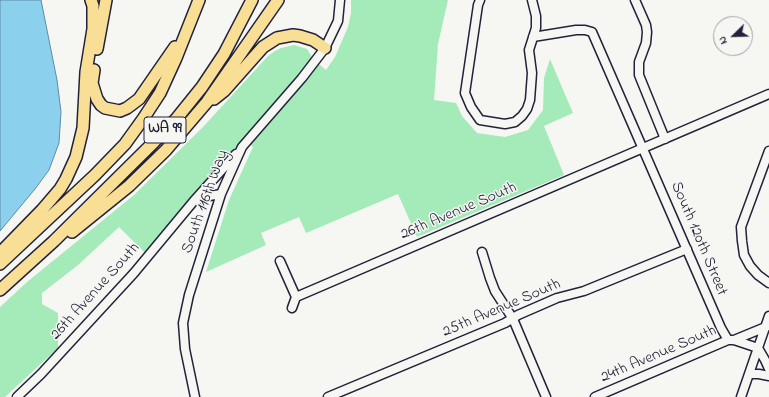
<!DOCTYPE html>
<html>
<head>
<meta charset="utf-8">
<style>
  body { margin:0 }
  #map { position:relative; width:769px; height:397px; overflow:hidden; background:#f6f6f2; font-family:"Indie Flower",sans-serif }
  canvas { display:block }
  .north { position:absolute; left:713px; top:16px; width:40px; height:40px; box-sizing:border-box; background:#f6f6f2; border:1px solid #a1a1a9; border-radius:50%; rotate:247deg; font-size:11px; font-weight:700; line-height:16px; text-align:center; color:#22223b }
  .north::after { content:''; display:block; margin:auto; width:14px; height:18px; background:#22223b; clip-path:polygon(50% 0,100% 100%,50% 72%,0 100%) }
</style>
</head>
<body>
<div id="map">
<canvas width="769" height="397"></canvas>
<div class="north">N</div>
</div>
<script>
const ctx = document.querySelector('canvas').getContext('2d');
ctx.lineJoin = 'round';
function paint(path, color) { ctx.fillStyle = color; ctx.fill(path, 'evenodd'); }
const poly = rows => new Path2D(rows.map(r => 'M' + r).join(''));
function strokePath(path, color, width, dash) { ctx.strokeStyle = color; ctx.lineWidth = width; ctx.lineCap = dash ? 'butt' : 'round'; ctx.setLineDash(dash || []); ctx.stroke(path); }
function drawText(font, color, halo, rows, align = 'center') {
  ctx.font = font + ' "Indie Flower",sans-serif'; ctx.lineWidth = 3; ctx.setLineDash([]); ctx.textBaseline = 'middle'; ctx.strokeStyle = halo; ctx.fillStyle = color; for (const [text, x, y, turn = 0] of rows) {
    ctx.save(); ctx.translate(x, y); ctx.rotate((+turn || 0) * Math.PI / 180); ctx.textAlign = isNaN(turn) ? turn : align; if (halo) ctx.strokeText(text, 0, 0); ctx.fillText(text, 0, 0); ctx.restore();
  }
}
const green = poly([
  [351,0,448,0,438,44,434,100,456,103,462,116,477,133,505,137,528,130,543,110,544,78,550,59,573,113,544,126,564,175,417,237,398,194,306,233,299,217,261,233,266,245,206,272,229,200,253,147,245,140,189,202,146,254,119,227,78,265,42,293,42,304,58,313,58,348,5,397,0,397,0,307,27,282,134,195,203,127,268,56,275,51,281,48,294,45,307,49,314,60,326,70,335,57,348,27,351,13]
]);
const water = poly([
  [0,0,41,0,57,80,61,112,59,143,49,170,35,189,0,231,0,0]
]);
const minor = poly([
  [480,0,478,5,465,93,471,107,480,120,505,124,515,122,522,116,527,109,530,100,532,73,529,50,536,28,536,16,532,0],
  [635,0,646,25,647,32,646,43,639,62,639,75,665,139],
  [533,37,576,30,585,30,592,32,721,328,728,340],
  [769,151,741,227,742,241,744,255,750,266,758,275,769,283],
  [195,201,209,196,221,194],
  [482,252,490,278,495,291,513,319,546,397],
  [280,261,296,297],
  [292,308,296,297,769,94],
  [734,340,768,326],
  [758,348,765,360,769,369],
  [749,374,759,374,769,376],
  [17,397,41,374,134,273,193,202,236,154],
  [195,397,185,349,183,323,189,295,221,194,242,147,302,78,325,48,338,21,340,0],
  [328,397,505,323,518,315,557,298,584,291,687,249],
  [595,397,728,340,734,340,758,348],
  [741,397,769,316]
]);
const highway = poly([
  [97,49,106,0],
  [94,70,92,83,97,99,101,105,105,108,120,111,127,108,139,99,175,47],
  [214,99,224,91,263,47,277,38,293,35,300,36,313,40,325,48],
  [72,232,129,186,166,150,207,102,278,0],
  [0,253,42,210,60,189,66,179,76,157,83,128,86,72,93,29,93,6,91,0],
  [0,264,95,175,125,144,143,119,160,93,176,58,199,0],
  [0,290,54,241,154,142,177,118,202,87,224,54,252,0]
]);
const shields = [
  [165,130,42]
];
const shieldNames = [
  ["WA 99",165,130]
];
const streetNames = [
  ["South 116th Way",206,202,-70],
  ["26th Avenue South",459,212,-23],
  ["South 120th Street",698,239,67],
  ["26th Avenue South",96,292,-48],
  ["25th Avenue South",502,309,-23],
  ["24th Avenue South",659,355,-23]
];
paint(green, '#a4ebb9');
paint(water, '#8bd0ed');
strokePath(water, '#618aa6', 1);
strokePath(minor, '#22223b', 11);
strokePath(highway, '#22223b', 14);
strokePath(minor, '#f6f6f2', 8);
strokePath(highway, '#f9df96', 11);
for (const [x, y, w] of shields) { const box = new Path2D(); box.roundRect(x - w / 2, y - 13, w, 26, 3); ctx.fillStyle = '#f6f6f2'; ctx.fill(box); strokePath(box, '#22223b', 1); }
drawText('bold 15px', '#22223b', null, shieldNames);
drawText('16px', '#22223b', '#f6f6f2', streetNames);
</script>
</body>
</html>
